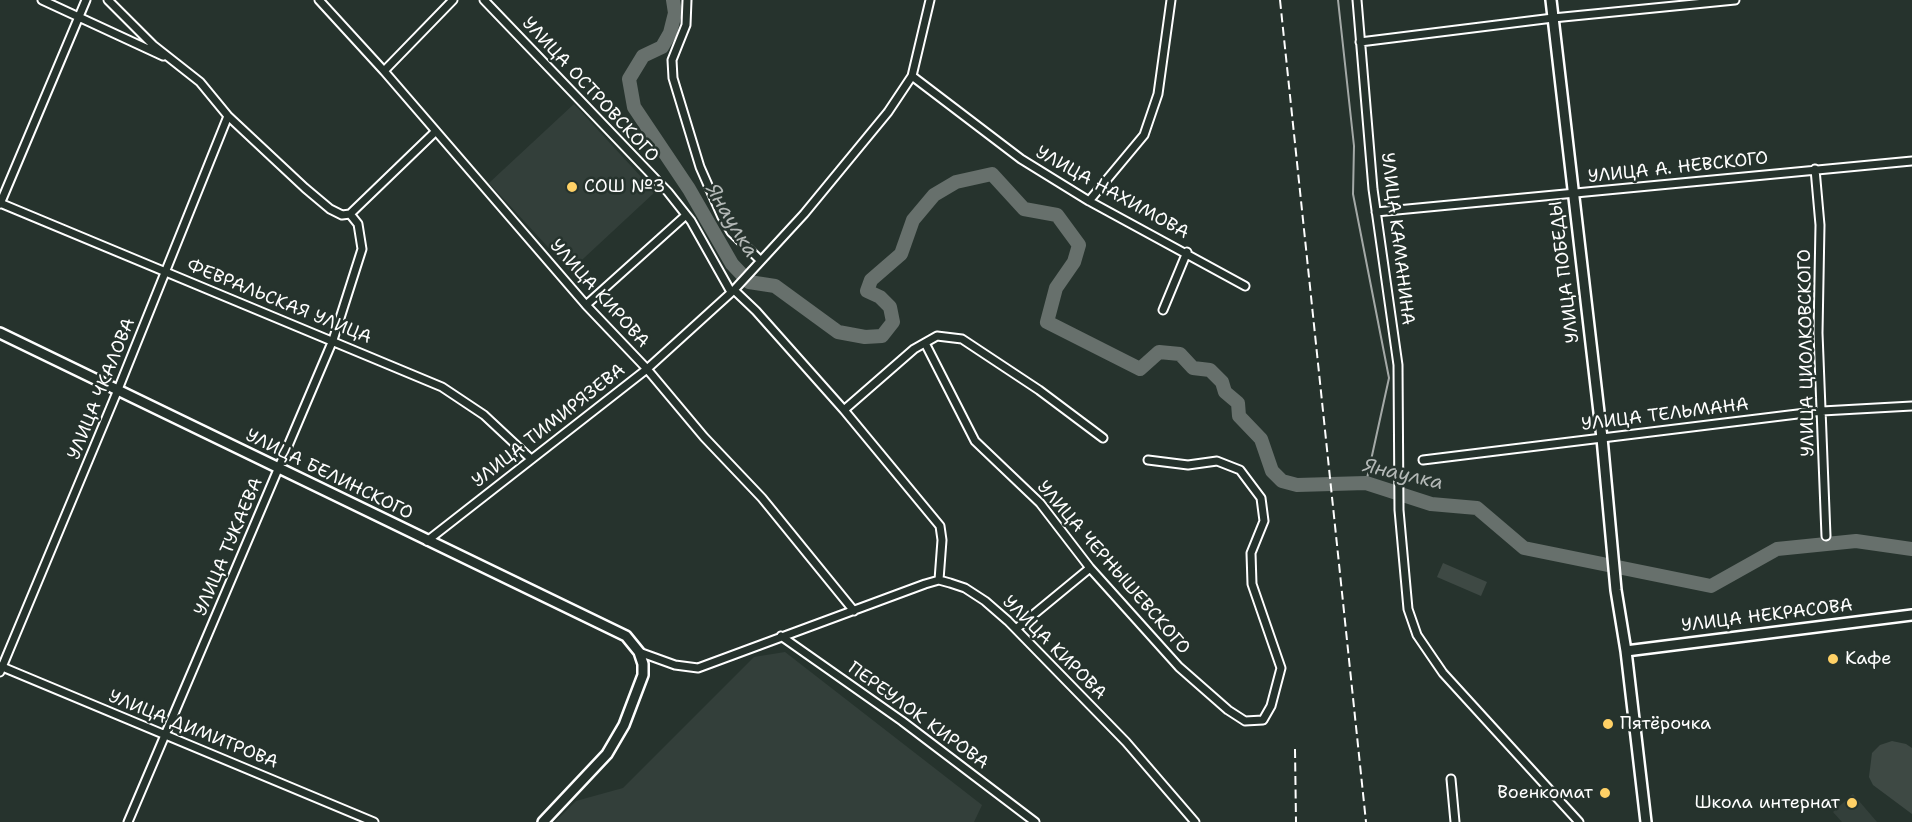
<!DOCTYPE html>
<html>
<head>
<meta charset="utf-8">
<style>
  body { margin:0 }
  canvas { display:block; background:#26332d }
</style>
</head>
<body>
<canvas width="1912" height="822"></canvas>
<script>
const ctx = document.querySelector('canvas').getContext('2d');
ctx.lineJoin = 'round';
function paint(path, color) { ctx.fillStyle = color; ctx.fill(path, 'evenodd'); }
const poly = rows => new Path2D(rows.map(r => 'M' + r).join(''));
function strokePath(path, color, width, dash) { ctx.strokeStyle = color; ctx.lineWidth = width; ctx.lineCap = dash ? 'butt' : 'round'; ctx.setLineDash(dash || []); ctx.stroke(path); }
function drawText(font, color, halo, rows, align = 'center') {
  ctx.font = font + ' "Shantell Sans",sans-serif'; ctx.lineWidth = 5; ctx.setLineDash([]); ctx.textBaseline = 'middle'; ctx.strokeStyle = halo; ctx.fillStyle = color; for (const [text, x, y, turn = 0] of rows) {
    ctx.save(); ctx.translate(x, y); ctx.rotate((+turn || 0) * Math.PI / 180); ctx.textAlign = isNaN(turn) ? turn : align; if (halo) ctx.strokeText(text, 0, 0); ctx.fillText(text, 0, 0); ctx.restore();
  }
}
const built = poly([
  [574,104,655,192,570,271,489,183],
  [785,652,982,805,974,822,555,822,576,801,623,788,754,657],
  [1853,794,1877,822,1842,822,1833,812]
]);
const green = poly([
  [1443,563,1487,582,1481,596,1437,577],
  [1892,741,1906,744,1912,748,1912,814,1873,785,1869,777,1872,753,1880,745]
]);
const stream = poly([
  [1338,0,1354,146,1353,194,1389,378,1366,483]
]);
const river = poly([
  [673,0,675,13,670,33,662,47,643,56,629,79,634,107,689,189,732,264,749,282,775,286,838,332,865,337,882,336,893,322,890,307,880,297,867,291,871,280,901,254,913,220,934,195,956,182,992,174,1024,209,1057,215,1079,245,1074,262,1056,288,1047,322,1140,369,1159,352,1180,354,1193,368,1210,370,1222,382,1225,392,1238,403,1239,416,1261,439,1272,471,1282,481,1297,485,1366,483,1431,504,1477,508,1524,548,1711,586,1777,549,1856,541,1912,549]
]);
const street = poly([
  [42,0,163,56],
  [108,0,153,45,200,82,228,116,305,188,330,209,342,215,350,214,435,132],
  [319,0,384,71,586,305,647,369,704,437,762,498,854,611],
  [484,0,668,192,691,221,731,292],
  [687,0,686,25,672,60,673,78,700,167,722,217,731,232,760,260],
  [1357,0,1373,189,1398,365,1399,510,1408,609,1417,635,1443,673,1579,822],
  [1360,42,1553,18,1735,0],
  [384,71,453,0],
  [912,76,1021,159,1089,201,1245,286],
  [1815,169,1820,225,1818,333,1826,536],
  [1089,201,1144,135,1158,94,1171,0],
  [0,203,442,387,484,415,530,458],
  [0,204,86,0],
  [1376,212,1912,161],
  [734,290,756,311,844,410,940,526,942,540,939,580],
  [586,305,685,216],
  [1163,310,1187,252],
  [925,343,975,441,1040,503,1090,568,1179,667,1228,710,1245,721,1263,720,1271,706,1281,668,1252,584,1251,553,1264,521,1261,498,1240,470,1217,461,1188,465,1148,460],
  [844,410,914,349,937,336,962,339,1039,390,1103,438],
  [1423,460,1822,411,1912,406],
  [427,541,647,369,734,290,804,214,888,112,912,76,930,0],
  [1016,629,1090,568],
  [781,636,902,721,1035,822],
  [639,652,675,665,698,668,925,584,939,580,950,583,965,588,985,601,1008,621,1126,742,1195,822],
  [0,666,374,822],
  [0,672,117,392,228,116],
  [1451,779,1455,822],
  [128,822,333,340,362,249,358,224,350,214]
]);
const secondary = poly([
  [1551,0,1602,438,1616,590,1626,651,1646,822],
  [0,333,626,636,639,652,643,664,643,675,624,725,607,754,543,822],
  [1626,651,1912,615]
]);
const rail = poly([
  [1280,0,1366,822],
  [1295,749,1296,822]
]);
const markers = [
  [572,187,6,"#ffd166"],
  [1833,659,6,"#ffd166"],
  [1608,724,6,"#ffd166"],
  [1605,793,6,"#ffd166"],
  [1852,803,6,"#ffd166"]
];
const streetNames = [
  ["УЛИЦА ОСТРОВСКОГО",590,90,47],
  ["УЛИЦА А. НЕВСКОГО",1678,168,-6],
  ["УЛИЦА НАХИМОВА",1112,193,29],
  ["УЛИЦА КАМАНИНА",1397,239,83],
  ["УЛИЦА ПОБЕДЫ",1565,272,-97],
  ["УЛИЦА КИРОВА",599,294,48],
  ["ФЕВРАЛЬСКАЯ УЛИЦА",279,302,22],
  ["УЛИЦА ЦИОЛКОВСКОГО",1807,353,-91],
  ["УЛИЦА ЧКАЛОВА",102,389,-68],
  ["УЛИЦА ТЕЛЬМАНА",1665,415,-7],
  ["УЛИЦА ТИМИРЯЗЕВА",549,426,-38],
  ["УЛИЦА БЕЛИНСКОГО",329,475,26],
  ["УЛИЦА ТУКАЕВА",229,547,-67],
  ["УЛИЦА ЧЕРНЫШЕВСКОГО",1113,568,49],
  ["УЛИЦА НЕКРАСОВА",1767,616,-7],
  ["УЛИЦА КИРОВА",1054,648,45],
  ["ПЕРЕУЛОК КИРОВА",918,716,36],
  ["УЛИЦА ДИМИТРОВА",193,730,22]
];
const poiNames = [
  ["СОШ №3",584,187],
  ["Кафе",1845,659],
  ["Пятёрочка",1620,724],
  ["Военкомат",1593,793,"right"],
  ["Школа интернат",1840,803,"right"]
];
const waterNames = [
  ["Янаулка",731,221,59],
  ["Янаулка",1403,475,13]
];
paint(built, '#333f3a');
paint(green, '#3e4944');
strokePath(stream, '#a4a9a7', 2);
strokePath(river, '#67706c', 14);
strokePath(street, '#fff', 11);
strokePath(secondary, '#fff', 14);
strokePath(street, '#26332d', 7);
strokePath(secondary, '#26332d', 9);
strokePath(rail, '#fff', 2, [9, 4.5]);
for (const [x, y, r, color] of markers) { const dot = new Path2D(); dot.arc(x, y, r, 0, 2 * Math.PI); ctx.fillStyle = color; ctx.fill(dot); strokePath(dot, '#26332d', 2); }
drawText('18px', '#fff', '#26332d', streetNames);
drawText('18px', '#fff', '#26332d', poiNames, 'left');
drawText('italic 20px', '#b3b8b6', '#26332d', waterNames);
</script>
</body>
</html>
